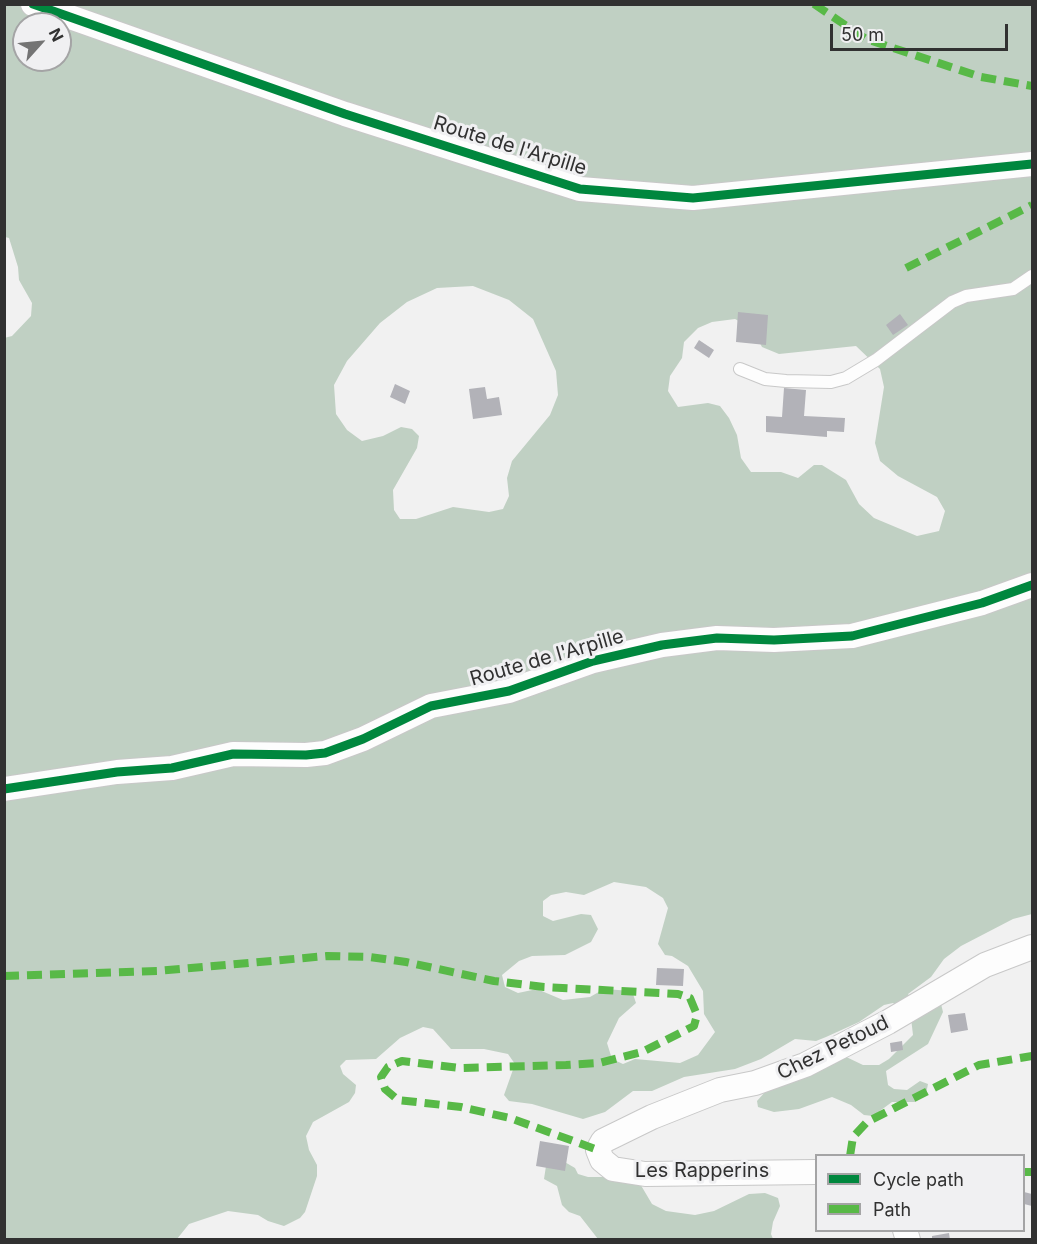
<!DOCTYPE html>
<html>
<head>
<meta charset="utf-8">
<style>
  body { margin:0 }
  #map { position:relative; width:1037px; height:1244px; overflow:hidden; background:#f1f1f1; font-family:Inter,sans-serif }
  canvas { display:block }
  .frame { position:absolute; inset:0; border:6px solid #313131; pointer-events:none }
  .legend { position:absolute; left:815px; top:1154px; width:210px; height:78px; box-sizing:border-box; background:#f0f0f2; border:2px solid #a4a4a5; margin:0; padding:8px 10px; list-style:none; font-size:18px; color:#313131 }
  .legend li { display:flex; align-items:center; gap:12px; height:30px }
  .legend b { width:30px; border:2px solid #a4a4a5 }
  .north { position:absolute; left:12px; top:12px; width:60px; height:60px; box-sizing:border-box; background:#f0f0f2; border:2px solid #a4a4a5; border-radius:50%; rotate:63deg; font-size:16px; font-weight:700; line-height:24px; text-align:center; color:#313131 }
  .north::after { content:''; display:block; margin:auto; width:21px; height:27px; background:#747474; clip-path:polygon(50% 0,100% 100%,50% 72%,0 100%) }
  .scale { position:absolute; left:830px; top:24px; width:178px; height:27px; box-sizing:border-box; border:3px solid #313131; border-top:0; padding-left:8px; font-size:18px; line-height:21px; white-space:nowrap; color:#313131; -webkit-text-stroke:4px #f0f0f2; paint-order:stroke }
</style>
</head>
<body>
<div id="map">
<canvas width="1037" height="1244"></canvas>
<div class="frame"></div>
<ul class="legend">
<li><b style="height:8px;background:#00873e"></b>Cycle path</li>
<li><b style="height:8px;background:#58b947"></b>Path</li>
</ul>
<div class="north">N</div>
<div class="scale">50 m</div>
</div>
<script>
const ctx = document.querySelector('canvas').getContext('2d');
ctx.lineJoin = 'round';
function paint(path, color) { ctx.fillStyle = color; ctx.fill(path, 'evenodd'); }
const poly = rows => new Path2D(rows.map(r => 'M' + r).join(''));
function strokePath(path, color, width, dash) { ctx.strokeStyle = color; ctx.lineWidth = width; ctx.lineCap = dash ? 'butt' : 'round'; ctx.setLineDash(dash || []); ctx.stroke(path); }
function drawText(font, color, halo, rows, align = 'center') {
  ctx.font = font + ' Inter,sans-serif'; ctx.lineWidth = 6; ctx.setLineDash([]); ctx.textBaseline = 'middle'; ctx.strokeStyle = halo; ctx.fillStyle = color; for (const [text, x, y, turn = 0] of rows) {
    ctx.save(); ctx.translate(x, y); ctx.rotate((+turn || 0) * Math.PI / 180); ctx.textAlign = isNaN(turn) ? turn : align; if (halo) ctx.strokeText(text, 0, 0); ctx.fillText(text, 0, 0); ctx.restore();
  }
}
const forest = poly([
  [5,5,1032,5,1032,914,1013,919,961,946,944,959,931,977,908,994,918,1009,941,1004,943,1012,928,1044,886,1071,888,1085,894,1089,907,1090,920,1081,928,1084,926,1094,915,1102,892,1102,873,1116,864,1115,851,1105,832,1097,799,1109,774,1112,758,1107,757,1101,765,1092,840,1054,863,1065,879,1065,889,1059,913,1035,911,1018,893,1003,884,1005,859,1022,826,1037,816,1041,795,1039,761,1059,735,1069,684,1077,652,1091,633,1091,605,1112,583,1119,532,1104,509,1101,504,1095,515,1064,508,1054,484,1049,451,1049,433,1029,423,1027,400,1038,376,1059,346,1060,340,1066,343,1074,356,1085,355,1093,349,1102,313,1122,306,1136,309,1150,317,1165,317,1176,305,1212,300,1218,284,1226,268,1221,258,1215,228,1211,189,1224,177,1239,5,1239,4,338,12,336,31,316,32,303,19,280,18,267,9,238,5,237],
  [24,24,60,24,60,60,24,60],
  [473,286,509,300,533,319,556,371,558,395,550,415,512,461,507,478,509,496,503,509,489,512,453,507,416,519,400,519,394,510,393,490,417,448,419,436,412,429,401,427,383,436,362,441,347,430,336,414,334,385,347,361,380,323,407,302,437,288],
  [735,319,752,328,762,347,779,354,856,346,880,369,884,387,875,443,880,461,898,476,937,497,945,511,939,531,917,536,874,518,859,504,846,480,822,465,814,465,798,478,781,472,751,472,741,458,737,435,729,418,720,406,708,403,678,407,668,391,670,376,682,358,684,342,698,328,712,322],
  [614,882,646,887,663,898,668,908,658,944,665,955,672,956,688,966,703,991,704,1014,715,1032,698,1055,680,1063,635,1059,623,1064,612,1059,607,1043,619,1018,636,1003,632,991,604,989,590,997,563,1000,537,989,518,993,505,987,502,975,519,961,532,956,565,955,591,942,598,929,591,915,581,914,553,921,543,916,543,901,551,895,566,892,584,895],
  [563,1161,575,1168,578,1174,588,1177,604,1177,616,1172,639,1182,652,1204,666,1211,695,1215,714,1211,749,1194,765,1193,778,1198,780,1206,773,1222,771,1234,773,1239,598,1239,580,1216,569,1212,562,1205,557,1186,544,1179,546,1166]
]);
const building = poly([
  [738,312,768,315,766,345,736,342],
  [900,314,908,325,893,335,886,325],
  [699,340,714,350,709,358,694,348],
  [395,384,410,391,405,404,390,397],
  [485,387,487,399,499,397,502,415,473,419,469,389],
  [784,388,806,390,804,416,845,418,844,432,827,431,827,437,766,432,766,416,782,417],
  [657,968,684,969,683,986,656,985],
  [965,1013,968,1030,951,1033,948,1015],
  [902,1041,903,1050,891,1052,890,1043],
  [540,1141,569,1146,565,1171,536,1166],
  [1024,1192,1032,1194,1032,1206,1024,1204],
  [949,1233,950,1240,932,1240,932,1236]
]);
const service = poly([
  [740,369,765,379,786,381,831,382,846,378,876,360,952,302,966,296,1013,289,1032,276]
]);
const minor = poly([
  [33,4,345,114,580,189,693,198,1032,164],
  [4,789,117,772,172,768,233,754,306,755,325,753,363,739,431,706,509,691,593,661,662,645,717,638,774,640,852,636,982,603,1032,585],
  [816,1172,645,1174,613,1169,602,1160,598,1150,603,1141,652,1117,720,1090,755,1083,805,1065,888,1022,985,965,1032,947],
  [905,1230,908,1240]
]);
const quiet = poly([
  [814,4,866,39,981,77,1032,86],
  [906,268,1032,205],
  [4,976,157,971,327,956,370,957,406,962,494,981,544,987,678,994,690,998,697,1015,694,1026,642,1052,599,1063,566,1065,460,1068,402,1061,388,1067,381,1077,385,1089,398,1100,461,1107,510,1118,598,1150],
  [850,1156,853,1137,867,1122,979,1065,1032,1056],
  [1024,1172,1032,1172]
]);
const cycleway = poly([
  [33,4,345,114,580,189,693,198,1032,164],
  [4,789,117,772,172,768,233,754,306,755,325,753,363,739,431,706,509,691,593,661,662,645,717,638,774,640,852,636,982,603,1032,585]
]);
const streetNames = [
  ["Route de l'Arpille",510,146,17],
  ["Route de l'Arpille",547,658,-16],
  ["Chez Petoud",833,1048,-26],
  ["Les Rapperins",702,1171]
];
paint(forest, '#c0d0c3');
paint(building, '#b2b2b8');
strokePath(service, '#c8c8c8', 14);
strokePath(minor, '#c8c8c8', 26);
strokePath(service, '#fdfdfd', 12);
strokePath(minor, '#fdfdfd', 24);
strokePath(quiet, '#58b947', 8, [15, 8]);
strokePath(cycleway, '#00873e', 9);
drawText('20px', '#313131', '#f0f0f2', streetNames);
</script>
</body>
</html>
